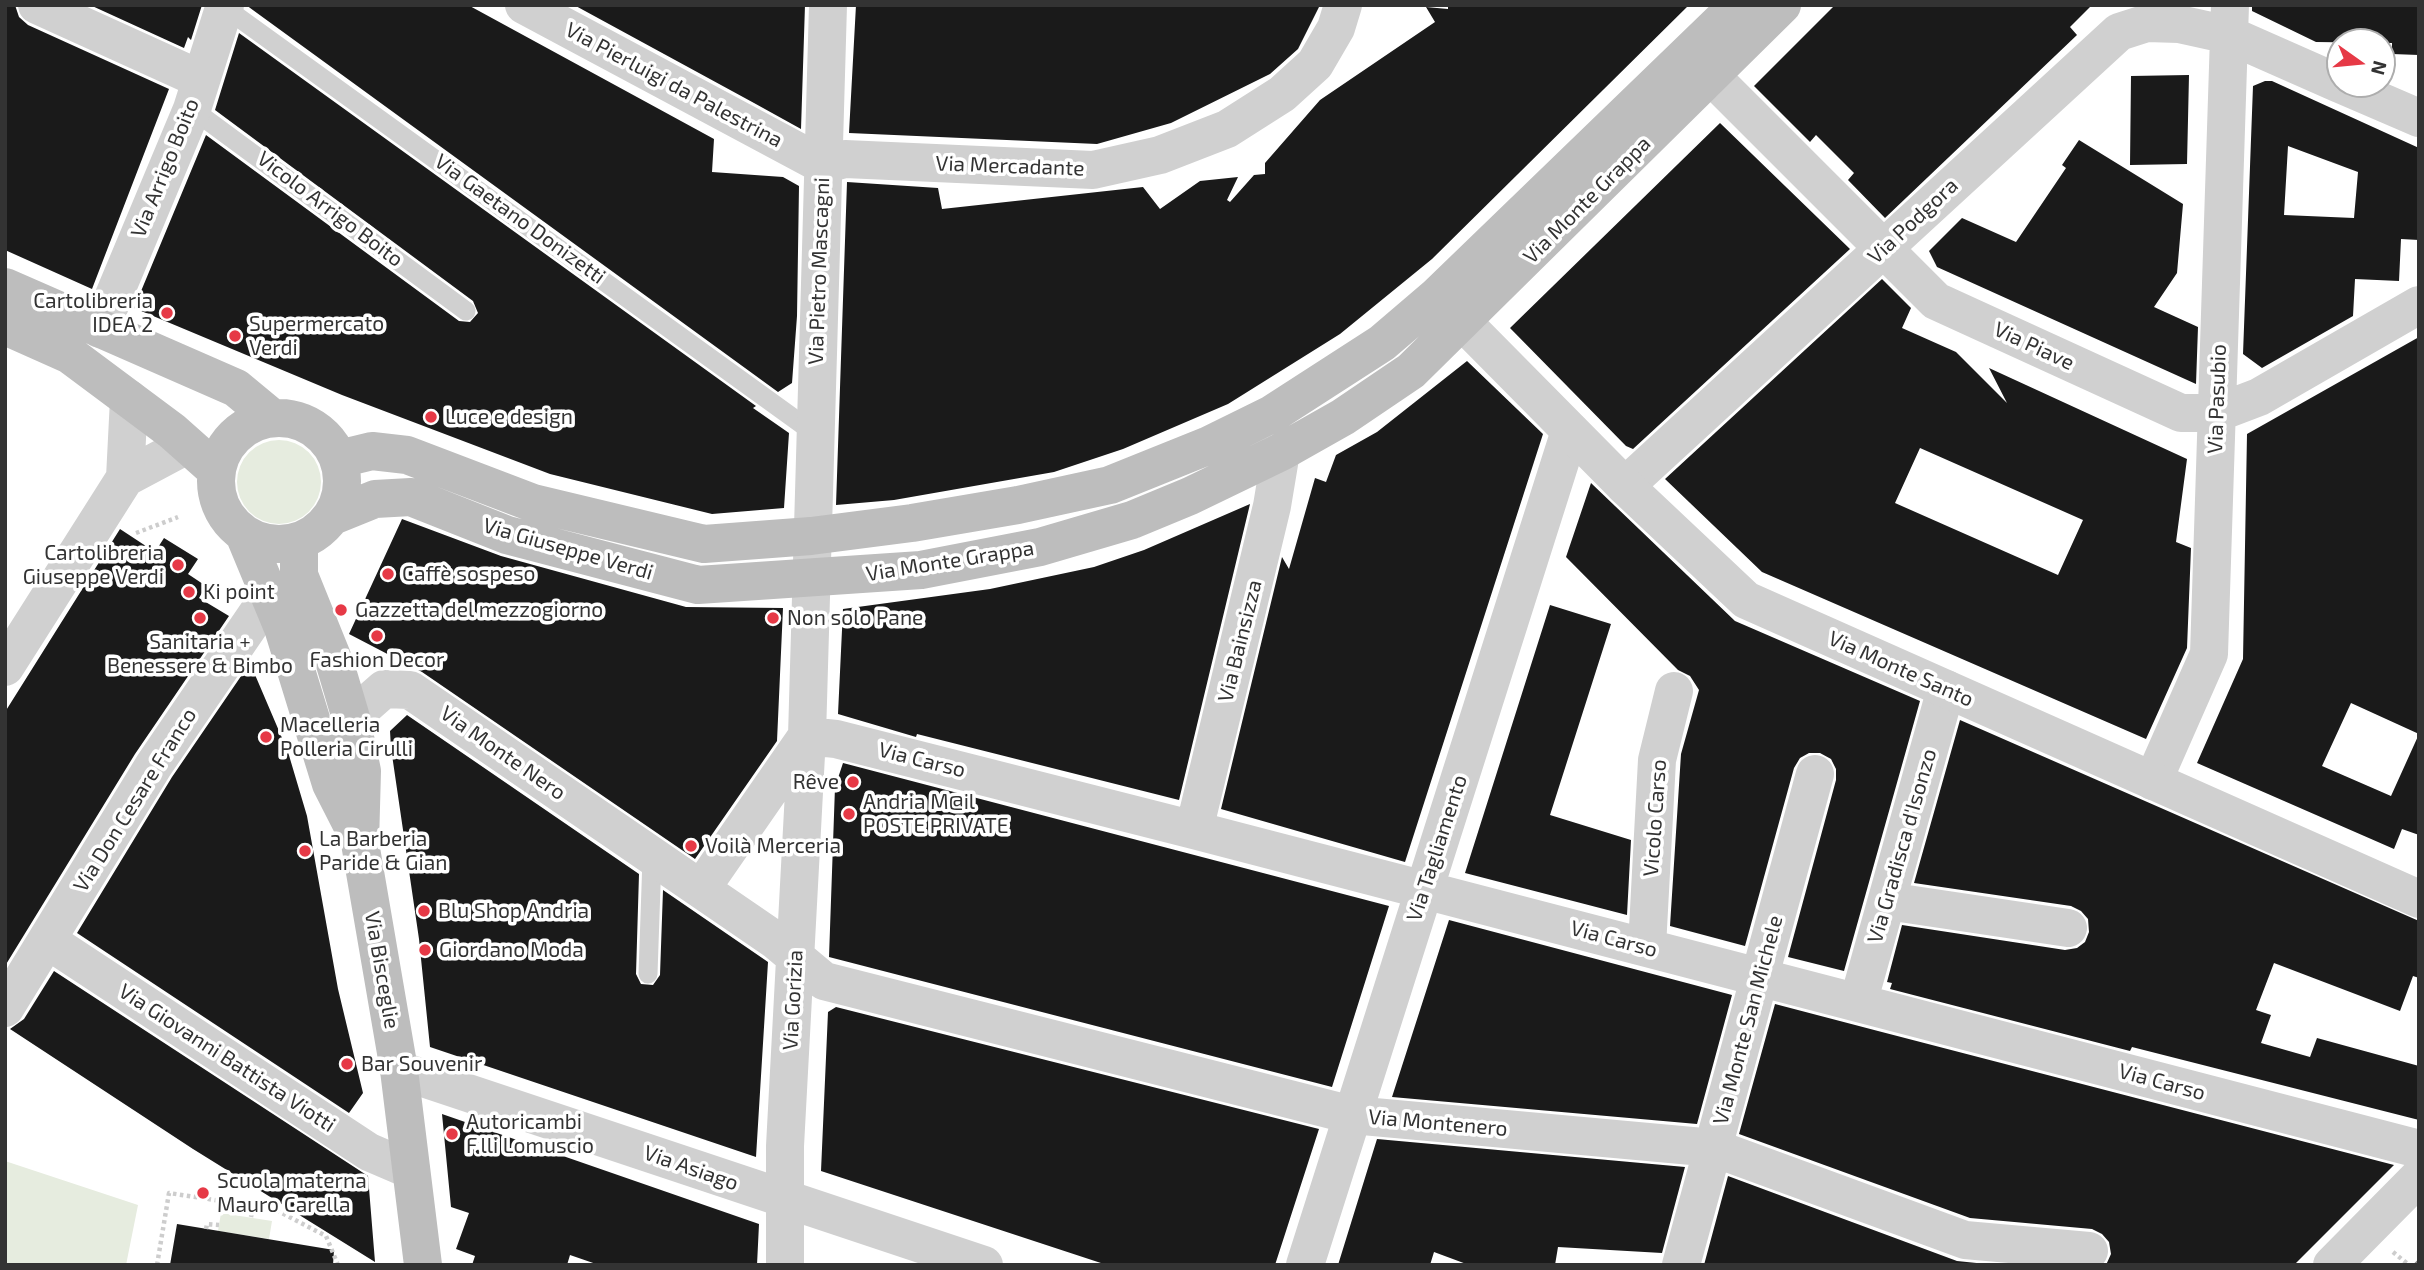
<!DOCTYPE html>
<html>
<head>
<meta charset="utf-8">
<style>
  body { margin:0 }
  #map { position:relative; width:2424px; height:1270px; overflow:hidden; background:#fff; font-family:"Exo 2",sans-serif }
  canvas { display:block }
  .frame { position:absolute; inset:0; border:7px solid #333; pointer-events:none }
  .north { position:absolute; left:2326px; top:28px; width:70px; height:70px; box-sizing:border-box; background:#fff; border:2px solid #adadad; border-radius:50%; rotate:105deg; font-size:19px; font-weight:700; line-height:28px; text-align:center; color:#333 }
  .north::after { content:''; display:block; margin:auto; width:24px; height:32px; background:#e63946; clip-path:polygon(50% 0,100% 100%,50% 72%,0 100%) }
</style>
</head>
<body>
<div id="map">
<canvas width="2424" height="1270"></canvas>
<div class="frame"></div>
<div class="north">N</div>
</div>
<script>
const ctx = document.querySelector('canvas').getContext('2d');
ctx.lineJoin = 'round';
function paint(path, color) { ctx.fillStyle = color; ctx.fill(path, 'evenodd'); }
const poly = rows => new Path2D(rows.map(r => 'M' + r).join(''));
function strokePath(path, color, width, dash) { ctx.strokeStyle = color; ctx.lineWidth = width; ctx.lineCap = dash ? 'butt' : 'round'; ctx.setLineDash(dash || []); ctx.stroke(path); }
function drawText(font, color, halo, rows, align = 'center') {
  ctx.font = font + ' "Exo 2",sans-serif'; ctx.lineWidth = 7; ctx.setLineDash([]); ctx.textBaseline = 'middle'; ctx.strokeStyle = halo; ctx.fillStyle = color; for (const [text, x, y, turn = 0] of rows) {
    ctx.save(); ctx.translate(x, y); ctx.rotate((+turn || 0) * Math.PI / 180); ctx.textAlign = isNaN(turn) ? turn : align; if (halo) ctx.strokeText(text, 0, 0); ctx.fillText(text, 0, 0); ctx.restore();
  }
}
const green = poly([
  '237 482a42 42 0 1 1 84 0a42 42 0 1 1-84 0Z',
  [5,1161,138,1205,126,1265,5,1265],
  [221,1213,272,1221,269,1239,218,1231]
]);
const building = poly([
  [5,5,15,5,19,17,28,25,169,89,92,289,5,250],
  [90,5,202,5,191,40,188,37,184,48],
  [246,5,468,5,714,139,712,172,783,177,799,186,797,316,792,383,778,392],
  [574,5,805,5,801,129,754,103],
  [856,5,1320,5,1298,49,1270,74,1171,123,1097,144,849,133],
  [1448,5,1689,5,1432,259,1340,334,1228,404,1123,449,1054,472,894,500,836,505,847,182,938,188,942,209,1143,187,1160,209,1200,181,1238,177,1227,200,1230,202,1254,175,1265,174,1265,163,1320,100,1435,22,1426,7,1448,9],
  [1835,5,2092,5,2070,27,2077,35,1885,218,1848,180,1854,173,1816,135,1810,142,1754,86],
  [2252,5,2419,5,2419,55,2392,54,2392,43,2316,42,2252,11],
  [239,33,756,406,753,408,789,433,784,508,712,514,550,474,342,395,134,308,206,135,459,321,470,322,478,313,473,301,215,110],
  [2189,75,2187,164,2130,165,2131,76],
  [2265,81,2272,81,2419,148,2419,240,2401,239,2399,281,2355,279,2353,316,2262,368,2243,354,2253,86],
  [2288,146,2358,172,2354,218,2284,215],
  [1720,123,1850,249,1633,449,1626,446,1510,328],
  [2079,140,2183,204,2177,273,2154,307,2198,327,2196,384,1937,267,1929,251,1962,218,2016,242,2066,168,2062,165],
  [1882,279,1911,308,1902,328,1956,352,2007,403,1989,368,2187,459,2176,542,2191,548,2187,648,2146,739,1762,572,1665,479],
  [1920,448,2083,520,2058,575,1895,503],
  [2419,337,2419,835,2402,829,2394,849,2197,763,2243,659,2247,434],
  [2351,703,2419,734,2391,796,2322,766],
  [1467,361,1543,434,1405,862,1221,809,1282,557,1289,569,1315,478,1326,482,1336,455,1377,432],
  [1591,483,1735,621,1920,701,1844,971,1788,957,1836,780,1836,769,1831,759,1820,753,1809,753,1800,758,1794,768,1745,946,1670,926,1681,754,1699,690,1690,676,1678,670,1566,557],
  [1250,504,1179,800,917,734,916,737,838,714,843,609,990,589,1094,567,1144,550],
  [402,519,501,556,686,607,783,608,777,741,695,859,422,672,349,634],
  [120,529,155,552,164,538,198,559,188,574,206,586,199,598,229,616,135,754,5,966,5,712],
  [1550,605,1611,624,1550,815,1631,840,1627,915,1465,873],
  [250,663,288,752,307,816,338,989,363,1093,349,1113,77,933,172,777],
  [407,715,639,874,636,974,641,984,653,985,660,975,663,890,768,962,756,1157,430,1047,419,939,391,748,390,731],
  [1960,720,2419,921,2419,978,2413,976,2400,1011,2274,963,2256,1010,2271,1015,2261,1043,2310,1057,2317,1038,2419,1066,2419,1120,2132,1047,2130,1051,1890,989,1892,983,1887,982,1902,925,2065,950,2077,948,2085,942,2089,932,2088,919,2081,911,2071,906,1914,883],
  [843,763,1389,906,1332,1087,829,957,835,787],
  [1449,920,1732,995,1697,1124,1392,1097],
  [54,971,368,1176,375,1262,193,1149,10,1029,24,1019],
  [1775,1004,1878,1031,2394,1165,2294,1265,2106,1265,2111,1254,2109,1242,2102,1234,2092,1229,1970,1218,1739,1134],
  [836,1007,1319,1129,1275,1265,1107,1265,821,1171,828,1012],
  [442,1114,759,1224,757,1265,599,1265,570,1255,567,1265,472,1265,475,1256,456,1249,469,1213,451,1207],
  [1377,1139,1685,1167,1662,1253,1558,1247,1555,1265,1469,1265,1434,1252,1430,1265,1338,1265],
  [1728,1176,1957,1261,1996,1265,1704,1265],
  [177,1224,334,1250,333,1265,170,1265]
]);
const path = poly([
  [136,533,178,517],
  [251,1217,253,1206],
  [206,1229,207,1224,219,1225],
  [2393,1252,2409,1265],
  [157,1265,169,1193,274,1209,326,1236,338,1265]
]);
const service = poly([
  [224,7,814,433],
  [192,109,466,311],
  [648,974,652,858]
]);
const minor = poly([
  [37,5,200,79],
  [524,5,823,165],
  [1689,54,1936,301,2181,413,2217,413,2259,397,2419,305],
  [2340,84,2419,118],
  [823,165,845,159,1093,170,1160,155,1227,129,1282,94,1315,64,1336,28,1343,5],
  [100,329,192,109,225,5],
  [125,478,129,399],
  [1625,486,2119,32,2147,23,2179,24,2229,35,2340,84],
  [5,667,125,478,187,445],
  [351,718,384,689,410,690,775,940,824,981,1352,1115,1714,1148,1965,1240,2089,1251],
  [807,736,836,739,1194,830,2419,1149],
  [2153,781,2209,654,2230,5],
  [1194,830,1272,506,1281,452],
  [701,889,807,736],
  [1887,901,2068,928],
  [47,940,369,1152,411,1170],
  [1647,947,1657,760,1674,691],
  [1858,1003,1946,689],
  [5,1008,154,765,270,595],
  [399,1070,984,1265],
  [785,1265,785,1146,807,736,828,5],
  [1305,1265,1570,431],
  [1681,1265,1815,774]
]);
const tertiary = poly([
  [1438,297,1625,486,1746,600,2419,899],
  [2332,1265,2419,1177]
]);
const secondary = poly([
  [5,287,236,388,271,417],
  [5,326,70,355,172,431,217,471],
  '216 481a63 63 0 1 1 126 0a63 63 0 1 1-126 0Z',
  [339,459,372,451,407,455,533,503,704,544,811,536,912,523,1018,505,1110,485,1207,446,1272,414,1382,343,1437,296,1738,5],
  [333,516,375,499,411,497,507,535,698,585,921,570,1040,547,1132,520,1190,496,1281,452,1343,417,1411,371,1782,5],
  [244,534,283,628,331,784,359,839],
  [299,542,299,575,335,664,351,718,362,771,360,843,399,1070,423,1265]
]);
const rail = poly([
  [2416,1265,2419,1262]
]);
const markers = [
  [167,313,7,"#e63946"],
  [235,336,7,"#e63946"],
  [431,417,7,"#e63946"],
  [178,565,7,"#e63946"],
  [388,574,7,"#e63946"],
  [189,592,7,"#e63946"],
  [341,610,7,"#e63946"],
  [200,618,7,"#e63946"],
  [773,618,7,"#e63946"],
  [377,636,7,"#e63946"],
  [266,737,7,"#e63946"],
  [853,782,7,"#e63946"],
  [849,814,7,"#e63946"],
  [691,846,7,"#e63946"],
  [305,851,7,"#e63946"],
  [424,911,7,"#e63946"],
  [425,950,7,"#e63946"],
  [347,1064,7,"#e63946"],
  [452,1134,7,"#e63946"],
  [203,1193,7,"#e63946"]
];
const streetNames = [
  ["Via Pierluigi da Palestrina",674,85,28],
  ["Via Mercadante",1010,166,2],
  ["Via Arrigo Boito",165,168,-68],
  ["Via Monte Grappa",1587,200,-45],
  ["Vicolo Arrigo Boito",330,209,37],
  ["Via Gaetano Donizetti",520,219,36],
  ["Via Podgora",1913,221,-43],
  ["Via Pietro Mascagni",819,271,-88],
  ["Via Piave",2034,346,25],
  ["Via Pasubio",2217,399,-88],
  ["Via Giuseppe Verdi",568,549,16],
  ["Via Monte Grappa",950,561,-9],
  ["Via Bainsizza",1240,641,-76],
  ["Via Monte Santo",1901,669,24],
  ["Via Monte Nero",503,753,35],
  ["Via Carso",922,760,14],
  ["Via Don Cesare Franco",135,800,-58],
  ["Vicolo Carso",1655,818,-86],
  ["Via Gradisca d'Isonzo",1902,846,-74],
  ["Via Tagliamento",1437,848,-72],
  ["Via Carso",1614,939,15],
  ["Via Bisceglie",382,970,80],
  ["Via Gorizia",793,1000,-87],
  ["Via Monte San Michele",1748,1020,-75],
  ["Via Giovanni Battista Viotti",227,1058,33],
  ["Via Carso",2162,1082,15],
  ["Via Montenero",1438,1123,5],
  ["Via Asiago",691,1168,19]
];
const poiNames = [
  ["Cartolibreria",153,301,"right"],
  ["IDEA 2",153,325,"right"],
  ["Supermercato",249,324],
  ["Verdi",249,348],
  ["Luce e design",445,417],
  ["Cartolibreria",164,553,"right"],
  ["Giuseppe Verdi",164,577,"right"],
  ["Caffè sospeso",402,574],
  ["Ki point",203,592],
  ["Gazzetta del mezzogiorno",355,610],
  ["Non solo Pane",787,618],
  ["Sanitaria +",200,642,"center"],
  ["Benessere & Bimbo",200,666,"center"],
  ["Fashion Decor",377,660,"center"],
  ["Macelleria",280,725],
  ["Polleria Cirulli",280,749],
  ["Rêve",839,782,"right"],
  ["Andria M@il",863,802],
  ["POSTE PRIVATE",863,826],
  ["La Barberia",319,839],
  ["Paride & Gian",319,863],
  ["Voilà Merceria",705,846],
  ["Blu Shop Andria",438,911],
  ["Giordano Moda",439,950],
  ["Bar Souvenir",361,1064],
  ["Autoricambi",466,1122],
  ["F.lli Lomuscio",466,1146],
  ["Scuola materna",217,1181],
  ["Mauro Carella",217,1205]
];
paint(green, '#e6ecdf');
paint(building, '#1a1a1a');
strokePath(path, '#cdcdcd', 4.5, [3.5, 3.5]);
strokePath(service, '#d0d0d0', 19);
strokePath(minor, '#d0d0d0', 38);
strokePath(tertiary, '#d0d0d0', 38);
strokePath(secondary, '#bdbdbd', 38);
strokePath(rail, '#888', 5, [7, 5]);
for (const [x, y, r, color] of markers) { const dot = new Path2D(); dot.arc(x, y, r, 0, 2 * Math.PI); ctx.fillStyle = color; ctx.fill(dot); strokePath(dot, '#fff', 2.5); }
drawText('21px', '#333', '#fff', streetNames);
drawText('21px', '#333', '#fff', poiNames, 'left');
</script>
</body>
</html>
